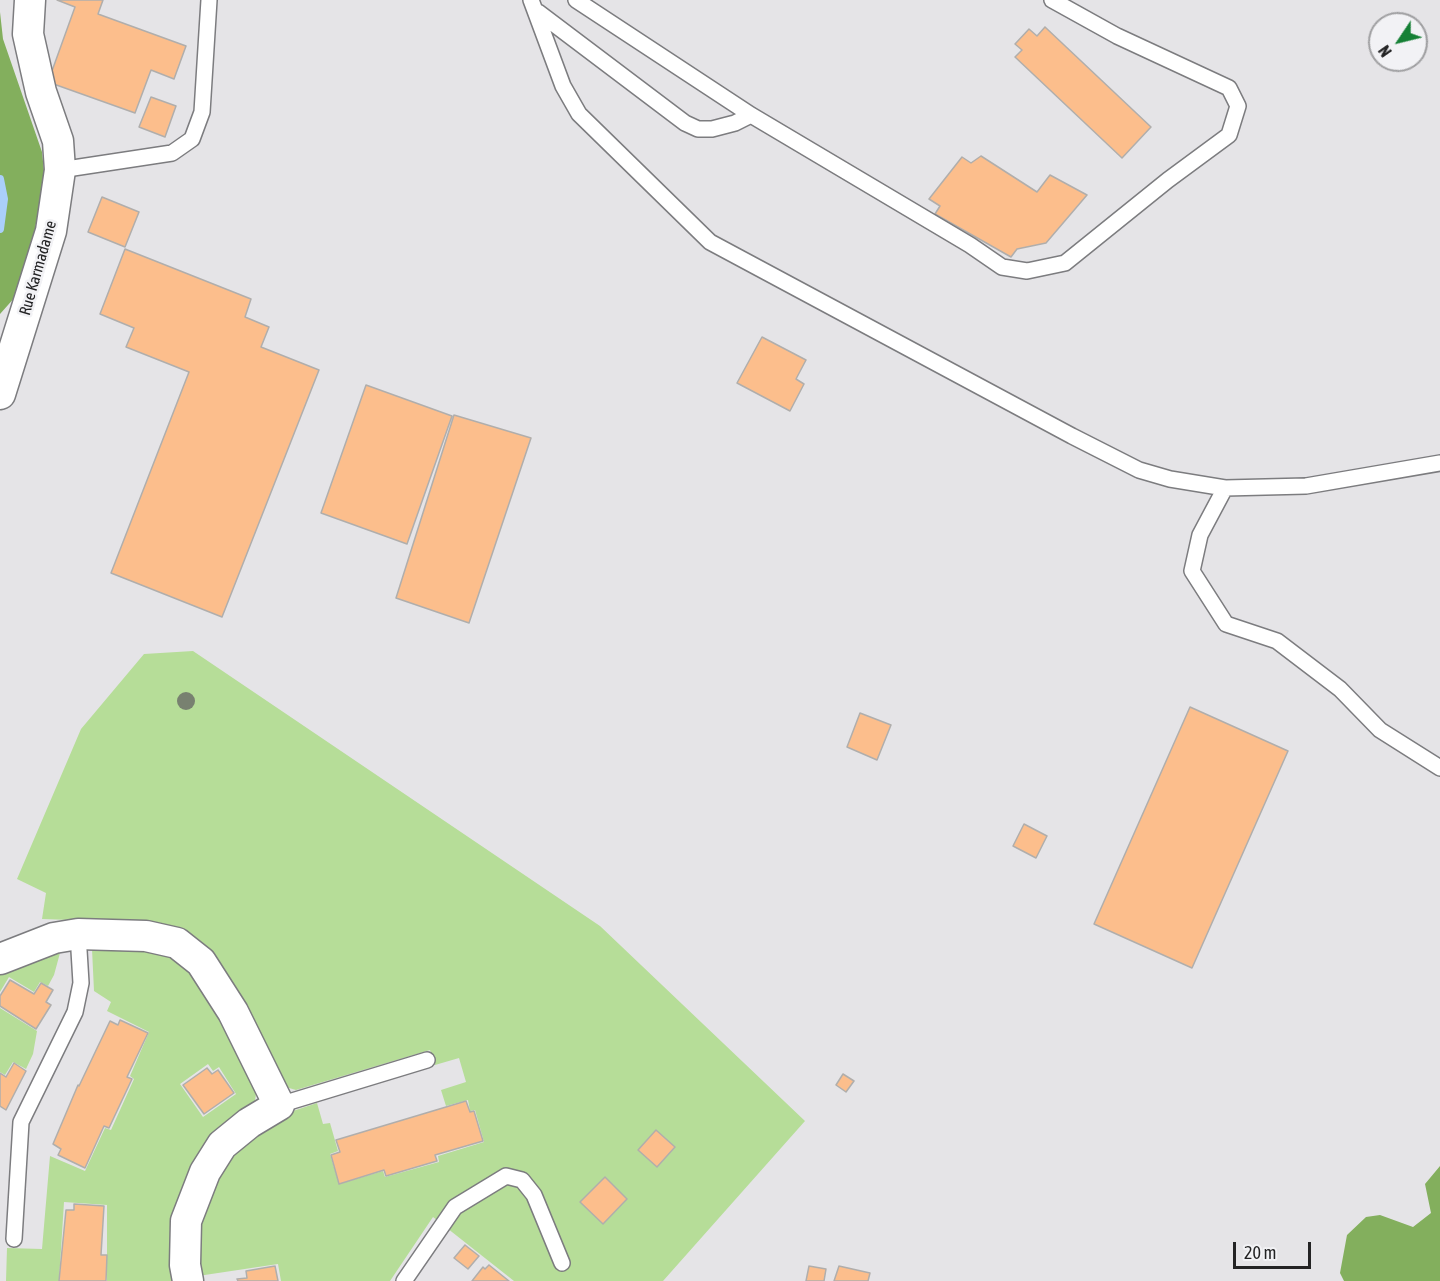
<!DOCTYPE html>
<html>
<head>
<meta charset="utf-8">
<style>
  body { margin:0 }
  #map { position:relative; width:1440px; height:1281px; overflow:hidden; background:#e5e4e7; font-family:"Asap Condensed",sans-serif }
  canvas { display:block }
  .north { position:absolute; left:1368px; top:12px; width:60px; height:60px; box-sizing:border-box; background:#f2f2f5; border:2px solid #9f9fa1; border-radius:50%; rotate:235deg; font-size:16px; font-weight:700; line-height:24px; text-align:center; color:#232324 }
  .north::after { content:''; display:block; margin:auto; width:21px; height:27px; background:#158035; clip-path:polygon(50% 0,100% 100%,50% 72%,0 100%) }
  .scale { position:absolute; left:1233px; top:1242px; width:78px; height:27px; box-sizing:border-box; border:3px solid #232324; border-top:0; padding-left:8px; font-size:18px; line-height:21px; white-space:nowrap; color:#232324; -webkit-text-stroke:4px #f2f2f5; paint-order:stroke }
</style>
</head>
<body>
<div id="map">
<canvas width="1440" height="1281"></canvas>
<div class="north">N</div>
<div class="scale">20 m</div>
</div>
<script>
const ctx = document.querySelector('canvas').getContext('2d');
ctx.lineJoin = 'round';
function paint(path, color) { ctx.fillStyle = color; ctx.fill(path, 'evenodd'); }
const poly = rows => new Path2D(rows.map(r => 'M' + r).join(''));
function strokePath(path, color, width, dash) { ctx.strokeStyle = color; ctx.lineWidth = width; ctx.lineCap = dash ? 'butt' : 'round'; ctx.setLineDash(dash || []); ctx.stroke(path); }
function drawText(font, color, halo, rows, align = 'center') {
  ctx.font = font + ' "Asap Condensed",sans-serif'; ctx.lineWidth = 5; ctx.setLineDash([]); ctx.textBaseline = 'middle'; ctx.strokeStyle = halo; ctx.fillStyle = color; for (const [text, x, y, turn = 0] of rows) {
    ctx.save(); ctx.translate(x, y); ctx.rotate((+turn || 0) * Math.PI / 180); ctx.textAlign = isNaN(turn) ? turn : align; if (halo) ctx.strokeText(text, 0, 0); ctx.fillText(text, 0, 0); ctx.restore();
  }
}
const green = poly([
  [193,651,600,926,805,1121,663,1281,514,1281,433,1217,390,1281,281,1281,278,1264,198,1276,198,1214,231,1154,261,1128,290,1112,317,1103,323,1124,330,1123,338,1151,330,1154,339,1184,383,1171,385,1177,439,1162,438,1156,484,1142,475,1110,470,1111,468,1100,446,1106,441,1090,466,1082,459,1058,435,1065,430,1050,296,1090,289,1088,275,1076,224,977,100,921,42,919,46,893,17,879,81,729,144,654],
  [63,942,54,975,48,986,40,982,34,992,9,977,0,992,0,968],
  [92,949,169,952,188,966,205,988,250,1071,256,1094,254,1108,216,1137,175,1281,107,1281,107,1205,64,1202,59,1281,6,1281,7,1248,42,1249,50,1156,85,1171,105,1128,111,1130,134,1079,130,1076,149,1032,107,1011,111,1002,94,991],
  [208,1064,213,1071,219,1067,236,1094,203,1117,180,1084],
  [0,1008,37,1031,33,1054,26,1069,13,1062,5,1075,0,1072]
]);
const forest = poly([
  [0,12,3,39,42,152,46,189,38,213,24,287,0,314],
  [1440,1166,1440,1281,1344,1281,1340,1273,1347,1235,1366,1217,1380,1215,1413,1227,1431,1213,1425,1184]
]);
const stream = poly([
  [0,179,4,199,0,229]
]);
const building = poly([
  [57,0,103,0,98,14,186,46,174,79,151,70,135,113,48,82,75,7,57,0],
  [1045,27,1151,127,1122,158,1015,57,1022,50,1015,44,1029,29,1037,36,1045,27],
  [151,97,176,106,165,137,139,127,151,97],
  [981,156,1037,192,1050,175,1087,195,1046,243,1017,249,1011,257,935,214,940,206,929,199,962,157,971,163,981,156],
  [102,197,139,212,125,247,88,232,102,197],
  [125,249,251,299,245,317,269,327,261,347,319,370,222,617,111,573,189,372,126,347,134,328,100,314,125,249],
  [762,337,806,360,796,379,804,384,790,411,737,383,762,337],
  [366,385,452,416,407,544,321,513,366,385],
  [454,415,531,438,469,623,396,598,454,415],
  [1190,707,1288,751,1192,968,1094,924,1190,707],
  [860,713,891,725,877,760,847,747,860,713],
  [1024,824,1047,836,1036,858,1013,846,1024,824],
  [10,980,34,994,41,983,53,990,46,1002,51,1005,36,1029,0,1006,0,996,10,980],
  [120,1020,148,1033,127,1077,132,1079,109,1128,104,1126,85,1168,58,1155,61,1149,53,1144,78,1085,79,1086,110,1021,118,1025,120,1020],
  [14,1063,26,1071,6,1110,0,1106,0,1073,6,1077,14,1063],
  [207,1068,212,1074,218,1070,234,1093,204,1114,183,1085,207,1068],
  [843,1074,854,1081,846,1092,836,1085,843,1074],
  [466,1101,470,1112,474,1111,483,1141,435,1155,437,1161,386,1176,384,1170,339,1184,331,1155,340,1152,336,1140,466,1101],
  [656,1130,675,1147,657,1167,638,1150,656,1130],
  [605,1177,627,1199,603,1224,580,1202,605,1177],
  [74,1204,104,1206,101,1255,107,1255,106,1281,59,1281,66,1210,74,1210,74,1204],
  [465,1245,479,1256,468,1269,454,1258,465,1245],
  [489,1265,509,1281,472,1281,483,1267,485,1269,489,1265],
  [275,1266,278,1281,238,1281,237,1279,247,1278,246,1271,275,1266],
  [809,1266,826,1269,824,1281,806,1281,809,1266],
  [839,1266,870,1273,868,1281,834,1281,839,1266]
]);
const service = poly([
  [531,0,563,86,579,114,710,242,1072,436,1139,470,1170,479,1225,488,1306,486,1440,463],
  [576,0,751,115,970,245,1002,267,1027,271,1065,263,1168,180,1229,135,1238,106,1229,88,1117,36,1052,0],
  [538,12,685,123,698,129,712,129,735,123,751,115],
  [60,170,172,153,192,139,202,112,209,0],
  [1225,488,1200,535,1192,571,1226,624,1277,641,1340,689,1380,730,1440,768],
  [279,1105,427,1060],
  [14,1239,21,1122,75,1012,81,983,78,934],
  [404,1281,455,1207,506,1176,522,1180,534,1195,562,1263]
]);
const minor = poly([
  [0,394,51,231,60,170,58,141,41,92,28,34,30,0],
  [0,959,54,938,78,934,146,936,177,943,201,962,233,1012,279,1105,249,1123,222,1145,205,1172,186,1221,185,1265,188,1281]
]);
const trees = [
  [186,701]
];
const streetNames = [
  ["Rue Karmadame",38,268,-74]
];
paint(green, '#b6dd98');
paint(forest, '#83af5d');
strokePath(stream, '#aacffa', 8);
paint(building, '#fcbe8c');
strokePath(building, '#b0aeac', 1.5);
strokePath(service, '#7c7c7f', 18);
strokePath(minor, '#7c7c7f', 33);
strokePath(service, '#fff', 15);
strokePath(minor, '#fff', 30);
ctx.fillStyle = '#788170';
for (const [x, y] of trees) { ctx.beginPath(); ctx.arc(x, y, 9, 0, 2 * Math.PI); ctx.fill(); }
drawText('16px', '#232324', '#f2f2f5', streetNames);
</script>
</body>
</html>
